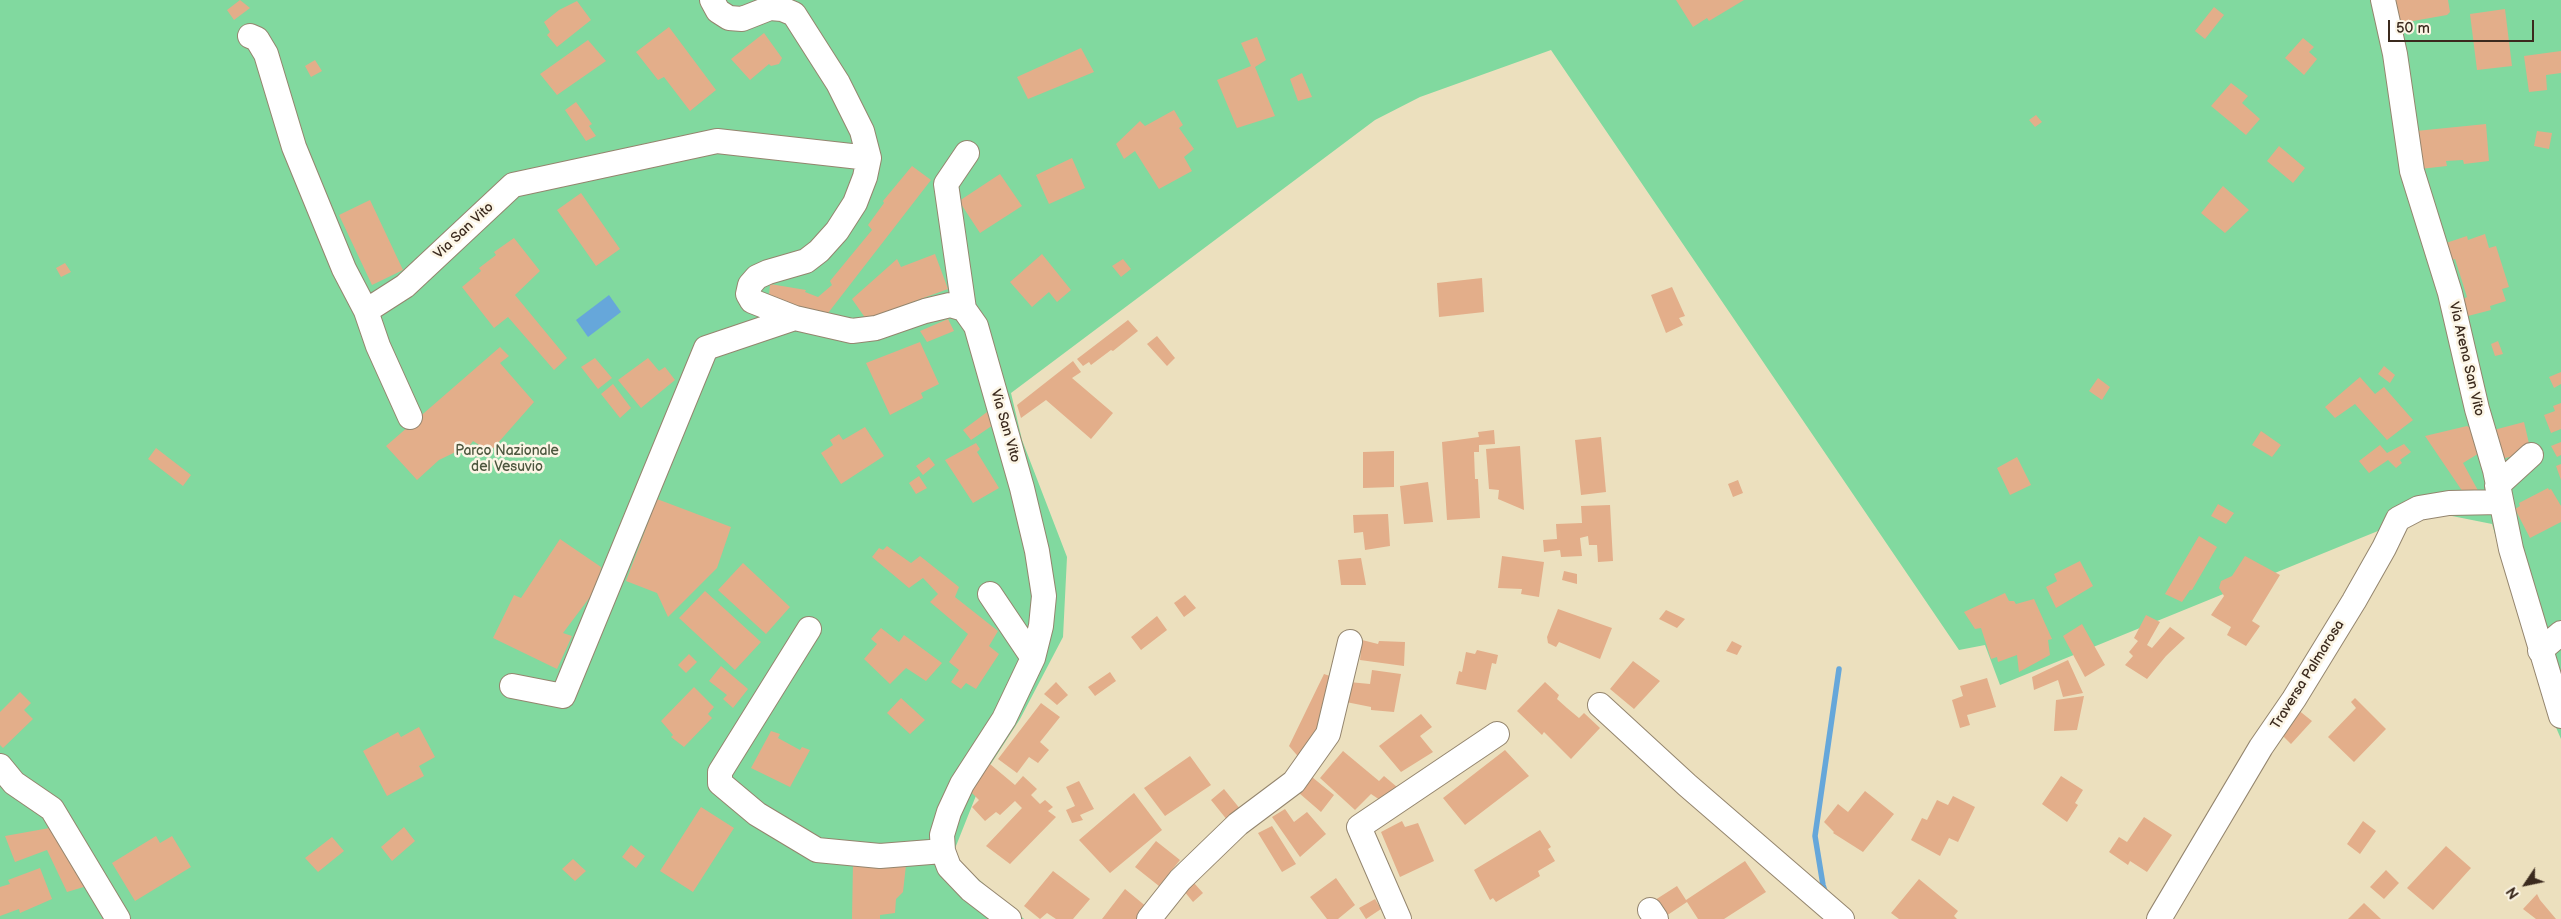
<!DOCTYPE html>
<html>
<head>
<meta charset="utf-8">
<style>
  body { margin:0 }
  #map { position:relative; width:2561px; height:919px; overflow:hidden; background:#ece0be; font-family:"Balsamiq Sans",sans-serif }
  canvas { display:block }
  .north { position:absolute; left:2501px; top:859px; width:50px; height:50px; -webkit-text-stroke:4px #fcf5e5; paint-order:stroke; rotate:236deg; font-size:14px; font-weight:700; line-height:20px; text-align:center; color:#3b2a1e }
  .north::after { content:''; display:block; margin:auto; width:18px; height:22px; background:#3b2a1e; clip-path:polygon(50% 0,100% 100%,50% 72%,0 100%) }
  .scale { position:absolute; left:2388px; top:20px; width:146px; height:22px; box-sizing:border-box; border:2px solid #3b2a1e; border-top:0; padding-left:6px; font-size:15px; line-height:18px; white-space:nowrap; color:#3b2a1e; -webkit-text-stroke:4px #fcf5e5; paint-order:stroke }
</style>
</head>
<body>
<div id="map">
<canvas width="2561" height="919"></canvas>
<div class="north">N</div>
<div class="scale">50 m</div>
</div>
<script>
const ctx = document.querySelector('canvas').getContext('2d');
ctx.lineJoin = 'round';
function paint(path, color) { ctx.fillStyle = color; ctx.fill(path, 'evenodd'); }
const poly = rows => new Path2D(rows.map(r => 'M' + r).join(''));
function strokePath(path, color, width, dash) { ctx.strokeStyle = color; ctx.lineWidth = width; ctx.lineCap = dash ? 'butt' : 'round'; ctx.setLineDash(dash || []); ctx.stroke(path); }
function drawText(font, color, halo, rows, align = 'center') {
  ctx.font = font + ' "Balsamiq Sans",sans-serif'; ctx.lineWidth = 5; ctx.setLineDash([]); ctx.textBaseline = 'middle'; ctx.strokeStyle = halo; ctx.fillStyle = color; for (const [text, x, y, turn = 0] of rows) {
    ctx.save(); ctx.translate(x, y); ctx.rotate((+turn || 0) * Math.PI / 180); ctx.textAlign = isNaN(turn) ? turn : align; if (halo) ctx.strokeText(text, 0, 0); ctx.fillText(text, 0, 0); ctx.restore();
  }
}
const green = poly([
  [0,0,2561,0,2561,739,2542,695,2492,524,2427,511,2000,685,1985,645,1959,650,1551,50,1420,97,1375,120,1011,393,1022,440,1067,557,1063,637,1020,719,985,773,952,856,1024,919,0,919]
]);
const water = poly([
  [609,295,621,312,588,337,576,320]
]);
const stream = poly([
  [1826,894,1823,885,1815,836,1839,669]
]);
const building = poly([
  [240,0,250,8,234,20,227,10],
  [1676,0,1744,0,1709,21,1707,18,1693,27],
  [2389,0,2448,0,2450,12,2447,15,2396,24],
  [577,1,591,20,557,47,547,35,550,32,544,22,559,10],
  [2214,7,2224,15,2205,39,2195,31],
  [2505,9,2512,66,2477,70,2470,14],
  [669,27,716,90,690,111,664,77,658,80,636,52],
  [764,33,782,58,779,64,771,66,769,64,750,80,731,59],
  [1257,37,1266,60,1255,67,1275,116,1237,128,1217,80,1251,66,1241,43],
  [2303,38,2314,47,2309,52,2317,59,2304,75,2285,58],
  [588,40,606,61,557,95,540,74],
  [1081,48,1094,72,1028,99,1017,77],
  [2561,51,2561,73,2546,75,2547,90,2529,92,2524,56],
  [315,60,322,71,311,77,305,66],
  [1302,73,1312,97,1298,101,1290,79],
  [2231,83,2248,96,2242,103,2260,119,2246,135,2211,106],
  [576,102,592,124,589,126,596,136,586,141,565,110],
  [1174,110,1183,125,1179,128,1194,149,1184,157,1192,171,1159,189,1135,151,1124,159,1116,144,1140,121,1145,126],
  [2036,115,2042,122,2035,127,2029,120],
  [2486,124,2489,161,2464,164,2463,160,2446,161,2447,166,2420,169,2416,131],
  [2537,131,2552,133,2549,149,2534,146],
  [2279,146,2305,168,2293,183,2267,161],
  [1072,158,1085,188,1049,204,1036,175],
  [912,166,931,180,825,317,769,296,770,284,806,290,805,292,818,297,832,285,830,281,872,230,868,225,884,203,883,201],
  [1000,174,1022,206,980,233,959,201],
  [2223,186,2249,210,2225,233,2201,213],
  [581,193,620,249,596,266,557,210],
  [370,200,403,270,372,285,339,215],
  [2485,234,2489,248,2496,246,2509,287,2502,289,2506,301,2490,306,2491,310,2468,316,2463,299,2467,297,2455,259,2452,260,2446,243,2467,236,2468,240],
  [514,238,540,271,515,295,567,358,554,370,508,317,494,328,462,287,481,271,479,268,496,255,494,252],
  [935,254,948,289,866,319,852,299,897,259,901,267],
  [1042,254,1071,290,1057,302,1049,292,1032,307,1010,282],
  [1123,259,1131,269,1121,277,1112,266],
  [65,263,71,272,61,277,56,268],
  [1482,278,1484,312,1439,317,1437,283],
  [1672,287,1685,316,1679,318,1683,325,1666,333,1651,295],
  [948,319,954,331,927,342,920,331],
  [1128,320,1138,331,1113,351,1111,350,1091,365,1089,362,1083,366,1077,359],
  [1157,336,1175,358,1167,366,1147,344],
  [2498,341,2503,354,2495,356,2491,344],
  [920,342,939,384,921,393,923,398,890,415,866,363],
  [500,347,509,356,500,363,534,402,490,452,473,441,470,445,439,460,417,480,386,446],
  [595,358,612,378,598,389,581,367],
  [648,358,659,371,665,367,675,380,641,408,618,380],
  [1073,361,1081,372,1072,378,1113,413,1091,439,1046,400,1021,418,1017,405],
  [2384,366,2395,375,2390,383,2378,374],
  [2561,372,2561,384,2554,388,2549,377],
  [2360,377,2375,394,2384,387,2413,420,2387,440,2355,404,2335,418,2325,407],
  [2098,378,2110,387,2102,400,2089,391],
  [613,384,631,408,620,418,601,394],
  [2561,403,2561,429,2551,433,2544,415,2555,411,2553,406],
  [991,409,996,423,971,440,963,430],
  [2524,422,2531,452,2497,460,2490,431],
  [2467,426,2474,430,2481,452,2463,463,2481,496,2469,501,2425,436],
  [865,427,884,456,841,484,821,453,833,445,830,440,839,434,843,440],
  [1494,430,1495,444,1479,445,1479,452,1474,452,1475,479,1478,479,1480,518,1447,520,1442,442,1479,437,1478,432],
  [2261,431,2281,445,2272,457,2252,445],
  [1601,437,1606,492,1581,495,1575,440],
  [2561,442,2561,455,2557,457,2551,446],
  [976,443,980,449,977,452,999,488,973,503,945,460],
  [2404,444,2411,452,2400,460,2402,463,2396,468,2388,460,2369,473,2359,461,2380,445,2387,453],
  [1520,446,1524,510,1498,499,1499,490,1489,489,1486,449],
  [156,448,191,475,183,486,148,459],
  [1394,451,1394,487,1363,488,1363,452],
  [929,457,935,465,923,475,916,466],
  [2017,457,2031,485,2010,495,1997,468],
  [2561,464,2561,480,2556,466],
  [919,476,927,488,916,494,909,483],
  [1738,480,1743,493,1733,497,1728,484],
  [1428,482,1433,522,1404,524,1400,486],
  [2548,488,2549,490,2551,489,2561,506,2561,522,2530,538,2515,509,2520,506,2519,503],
  [657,499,731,527,717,568,668,617,657,593,626,581],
  [2218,504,2234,513,2226,524,2211,516],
  [1610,505,1613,561,1598,562,1597,545,1589,545,1588,536,1580,538,1582,556,1561,557,1560,550,1544,552,1543,540,1557,539,1556,524,1582,523,1581,506],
  [1388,514,1390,546,1365,550,1363,532,1354,533,1353,515],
  [2199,536,2217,547,2192,590,2190,590,2182,602,2165,594],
  [560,539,601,567,599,585,563,633,572,636,557,669,493,638,514,595,521,598],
  [887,546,911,563,920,556,959,587,955,597,998,631,989,646,999,654,976,689,966,683,961,689,951,682,959,670,949,662,968,634,930,602,938,594,923,578,909,588,872,557,879,548,883,550],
  [1502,556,1544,562,1539,597,1521,594,1522,589,1498,588],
  [2245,556,2280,575,2252,621,2260,626,2246,646,2227,635,2231,627,2211,615,2224,596,2219,588,2221,581,2232,576],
  [1361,558,1366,585,1341,585,1338,560],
  [2080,561,2093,586,2056,608,2046,587,2057,581,2054,574],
  [743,563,790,607,766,634,718,590],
  [1564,571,1577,574,1577,584,1562,580],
  [705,591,761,642,735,670,679,618],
  [2005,593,2009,601,2014,601,2016,604,2034,599,2052,639,2048,640,2050,655,2019,672,2017,655,1998,662,1997,657,1991,659,1981,628,1975,629,1964,612],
  [1185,595,1196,608,1184,617,1174,603],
  [1558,609,1612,628,1600,659,1559,642,1556,647,1548,643,1547,637],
  [1666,610,1685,619,1677,628,1659,619],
  [2146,615,2160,622,2147,645,2152,648,2170,627,2185,638,2166,656,2147,679,2125,665,2133,656,2129,652,2138,641,2134,638],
  [1157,616,1167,630,1141,650,1131,637],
  [2082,624,2105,665,2085,677,2063,636],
  [881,628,899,642,904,635,942,663,926,681,906,668,890,684,864,659,877,644,871,639],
  [1362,640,1378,644,1379,641,1405,642,1404,666,1360,660],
  [1732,641,1742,646,1737,655,1726,651],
  [1477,650,1498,655,1496,664,1492,663,1486,690,1456,684,1459,671,1462,672,1466,652,1475,654],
  [689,654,697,662,686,673,678,665],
  [2068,660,2083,693,2063,697,2058,680,2034,690,2032,677],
  [1633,661,1660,681,1634,709,1610,689],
  [721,666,748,689,733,708,723,699,727,695,709,681],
  [1372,670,1401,674,1394,712,1371,710,1371,707,1346,702,1349,682,1370,684],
  [1110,672,1116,681,1095,696,1088,687],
  [1324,674,1330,676,1327,721,1303,762,1289,746],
  [1987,678,1996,707,1967,715,1970,725,1960,728,1952,700,1963,696,1960,686],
  [1056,682,1068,695,1057,705,1044,694],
  [1545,682,1559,695,1557,699,1567,708,1579,718,1584,713,1600,728,1571,759,1544,732,1542,735,1517,711],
  [694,687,714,707,708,714,712,718,684,747,671,737,673,735,661,721],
  [20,692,31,703,24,710,33,719,3,748,0,745,0,712],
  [2084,696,2077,730,2054,731,2056,700],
  [901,698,925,720,910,734,887,713],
  [2355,698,2386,729,2354,762,2328,737,2356,708,2351,702],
  [1041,703,1060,717,1040,742,1049,750,1038,763,1029,757,1017,773,998,759],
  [2297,709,2312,721,2291,744,2280,733],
  [1421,714,1432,727,1420,736,1433,752,1401,772,1379,746],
  [419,727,435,757,419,766,424,776,387,796,363,751,398,732,401,737],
  [771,731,780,734,778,738,800,750,802,747,810,750,790,787,751,768],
  [1505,750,1529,776,1465,825,1443,798],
  [1343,751,1379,781,1384,776,1397,787,1383,802,1371,794,1355,810,1320,778],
  [1190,756,1211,785,1165,816,1144,788],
  [990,764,1015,785,1023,776,1037,789,1031,795,1040,804,1045,800,1053,807,1048,811,1056,817,1010,864,986,846,1022,808,1015,801,1000,815,996,812,985,821,972,807,979,800,969,790],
  [2061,776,2083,790,2075,803,2078,805,2067,822,2042,804],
  [1312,777,1334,795,1321,812,1299,793],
  [1079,781,1094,809,1080,815,1083,820,1072,823,1066,810,1075,806,1066,787],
  [1224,789,1245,815,1232,826,1211,800],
  [1865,791,1894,814,1863,852,1833,833,1834,832,1824,822,1838,804,1848,812],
  [1134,793,1162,830,1110,873,1079,840],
  [1953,796,1975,807,1958,842,1949,838,1940,856,1911,840,1922,818,1927,820,1937,800,1948,805],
  [701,807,734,828,693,892,660,871],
  [1285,809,1294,822,1307,812,1326,834,1300,857,1272,817],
  [2144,817,2172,835,2147,872,2130,861,2128,865,2109,852,2119,837,2127,842],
  [1402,821,1405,827,1418,823,1434,861,1400,877,1381,832],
  [2363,821,2376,831,2360,854,2347,844],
  [1272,826,1296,864,1282,872,1258,833],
  [55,827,87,886,67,892,47,850,15,862,5,836],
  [404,827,415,841,392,861,381,847],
  [1540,830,1551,847,1548,849,1555,861,1538,871,1540,876,1496,902,1493,898,1490,900,1474,870],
  [156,836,160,843,172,836,191,867,135,901,112,863],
  [332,837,344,851,318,872,305,858],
  [1156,841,1180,860,1159,886,1135,867],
  [631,845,645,856,636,868,622,857],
  [2446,846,2471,868,2433,910,2407,888],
  [573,859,586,871,575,881,562,869],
  [1745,861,1766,892,1724,919,1698,919,1687,902,1666,916,1655,900,1677,886,1686,900],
  [853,863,906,865,903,892,896,899,895,913,880,915,880,919,852,919],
  [40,868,52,899,20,913,19,909,0,916,0,887,10,884,8,880],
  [2386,870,2399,883,2384,899,2370,887],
  [1053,871,1090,899,1073,919,1056,919,1047,913,1040,919,1024,906],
  [1336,878,1355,905,1338,919,1327,919,1310,897],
  [1919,879,1958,911,1954,916,1957,919,1899,919,1891,913],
  [1194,883,1203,893,1193,902,1184,891],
  [1125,889,1148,908,1139,919,1102,919],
  [2537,894,2540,900,2556,919,2536,919,2523,909],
  [1375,899,1381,909,1366,919,1359,908],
  [2364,903,2381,919,2348,919]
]);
const minor = poly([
  [712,0,718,11,729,18,742,19,770,8,782,9,794,14,838,83,862,131,869,158,865,177,855,203,837,231,819,251,806,261,768,272,757,277,750,285,748,294,752,301,795,318,852,331,876,328,925,311,950,305,964,309,976,326,1022,488,1037,551,1044,596,1041,626,1033,658,1004,719,962,784,949,812,942,835,943,851,949,867,971,890,1009,919],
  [2383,0,2395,54,2412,171,2450,293,2477,409,2495,470,2511,549,2561,716],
  [250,36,257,39,266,54,294,147,344,269,366,311,405,286,513,185,717,141,869,158],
  [964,309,946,184,967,153],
  [366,311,378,346,410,417],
  [2497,486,2531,455],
  [990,594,1033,658],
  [809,629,720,772,720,783,757,814,817,850,880,856,943,851],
  [2540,651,2561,633],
  [512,686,563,696,706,348,795,318],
  [1600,705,1687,785,1842,919],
  [0,766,14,783,52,809,118,919],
  [1650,910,1656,919],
  [1149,919,1180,880,1238,824,1294,782,1328,734,1350,642],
  [1399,919,1359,827,1497,734],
  [2159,919,2261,747,2294,699,2354,601,2384,548,2398,519,2419,508,2449,503,2500,502]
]);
const streetNames = [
  ["Via San Vito",464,231,-43],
  ["Via Arena San Vito",2466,359,77],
  ["Via San Vito",1005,426,74],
  ["Traversa Palmarosa",2308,675,-58]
];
const parkNames = [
  ["Parco Nazionale",507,451],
  ["del Vesuvio",507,467]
];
paint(green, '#81d99f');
paint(water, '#66a7da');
strokePath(stream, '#66a7da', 5.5);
paint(building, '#e3ae8a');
strokePath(minor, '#94856e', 26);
strokePath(minor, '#fff', 24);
drawText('14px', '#3b2a1e', '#fcf5e5', streetNames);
drawText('14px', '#4c563e', '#fcf5e5', parkNames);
</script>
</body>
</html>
